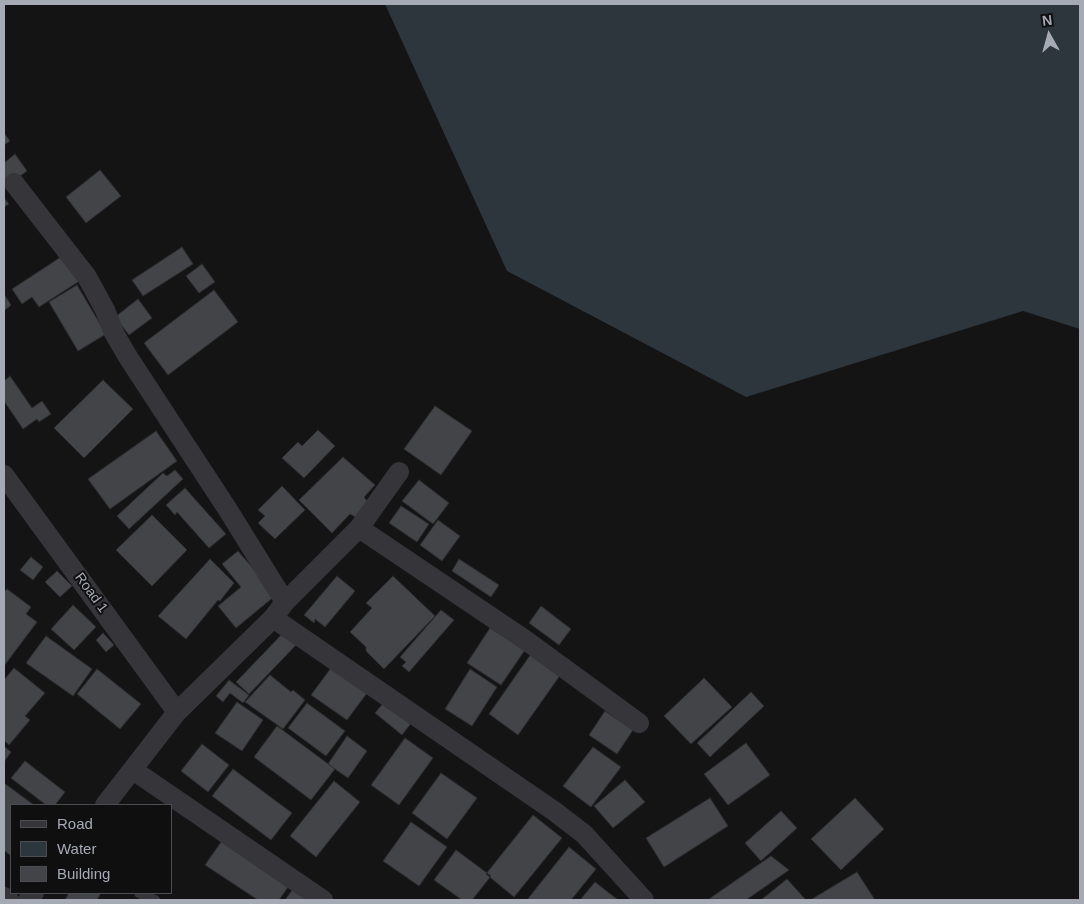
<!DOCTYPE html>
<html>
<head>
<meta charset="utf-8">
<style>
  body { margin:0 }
  #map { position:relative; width:1084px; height:904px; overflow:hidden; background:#141415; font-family:Helvetica,sans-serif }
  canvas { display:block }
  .frame { position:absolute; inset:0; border:5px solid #a6aab5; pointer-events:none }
  .legend { position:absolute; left:10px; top:804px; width:162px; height:90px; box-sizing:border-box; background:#0f0f10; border:1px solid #4b4d52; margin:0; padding:6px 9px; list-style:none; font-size:15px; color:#a6aab5 }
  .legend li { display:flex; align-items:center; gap:10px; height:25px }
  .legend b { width:25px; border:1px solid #4b4d52 }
  .north { position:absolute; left:1024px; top:10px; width:50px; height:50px; -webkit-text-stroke:4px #0f0f10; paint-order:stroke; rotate:353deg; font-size:14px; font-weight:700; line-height:20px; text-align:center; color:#a6aab5 }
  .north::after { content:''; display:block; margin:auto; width:18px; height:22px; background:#a6aab5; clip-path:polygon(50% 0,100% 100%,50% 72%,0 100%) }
</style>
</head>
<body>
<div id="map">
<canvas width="1084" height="904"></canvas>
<div class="frame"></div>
<ul class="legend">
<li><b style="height:6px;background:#35353a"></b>Road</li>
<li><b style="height:14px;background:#2e363d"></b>Water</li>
<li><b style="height:14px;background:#434448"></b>Building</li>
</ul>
<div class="north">N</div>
</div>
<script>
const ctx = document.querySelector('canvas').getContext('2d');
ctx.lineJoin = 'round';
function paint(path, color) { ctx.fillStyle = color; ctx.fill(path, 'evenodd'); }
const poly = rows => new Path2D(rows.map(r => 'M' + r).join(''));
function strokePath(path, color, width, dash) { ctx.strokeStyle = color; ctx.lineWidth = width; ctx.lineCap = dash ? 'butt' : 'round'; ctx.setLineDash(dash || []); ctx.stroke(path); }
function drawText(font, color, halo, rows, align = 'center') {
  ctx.font = font + ' Helvetica,sans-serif'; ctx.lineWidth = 4; ctx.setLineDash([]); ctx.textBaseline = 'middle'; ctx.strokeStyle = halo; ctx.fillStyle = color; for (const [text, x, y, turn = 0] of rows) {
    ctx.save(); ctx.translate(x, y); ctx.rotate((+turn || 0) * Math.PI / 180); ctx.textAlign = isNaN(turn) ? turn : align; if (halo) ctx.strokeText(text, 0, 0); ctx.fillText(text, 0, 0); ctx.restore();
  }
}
const water = poly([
  [385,4,1080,4,1080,329,1023,311,746,397,507,271]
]);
const building = poly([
  [4,133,10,141,4,145,4,133],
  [15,154,27,171,9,184,4,177,4,163,15,154],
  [100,170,121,196,86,223,66,197,100,170],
  [4,198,9,204,4,207,4,198],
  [182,247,193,264,143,296,132,280,182,247],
  [64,255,81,280,39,307,32,297,22,304,12,289,64,255],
  [202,264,215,282,199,293,186,276,202,264],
  [77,285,106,334,78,351,49,302,77,285],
  [214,290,238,322,168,375,144,343,214,290],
  [4,294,11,305,4,311,4,294],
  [138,299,152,318,129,335,115,317,138,299],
  [10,376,32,408,42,401,51,414,39,422,37,419,23,429,4,401,4,381,10,376],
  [103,380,133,409,84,458,54,428,103,380],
  [435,406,472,431,441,475,404,449,435,406],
  [318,430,335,446,304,478,282,458,298,442,302,446,318,430],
  [156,431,177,461,110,509,88,479,156,431],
  [343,457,375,485,364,497,367,501,357,518,350,514,332,533,299,500,343,457],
  [175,470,183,479,129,529,117,516,163,473,167,476,175,470],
  [419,480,449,503,433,524,402,501,419,480],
  [282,486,305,510,275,539,258,523,265,516,258,510,282,486],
  [185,488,226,534,209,548,177,512,175,515,166,505,185,488],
  [401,506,429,524,417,542,389,523,401,506],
  [152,515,187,550,152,586,116,550,152,515],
  [438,520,460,536,442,561,420,545,438,520],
  [238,551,276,595,236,628,218,606,241,587,222,564,238,551],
  [31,557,43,567,33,580,20,570,31,557],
  [210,559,234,583,220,601,218,600,186,639,158,616,210,559],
  [459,559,499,585,491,597,452,571,459,559],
  [57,571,72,586,60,597,45,582,57,571],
  [337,576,355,591,325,627,315,619,314,623,304,615,337,576],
  [393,576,435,616,384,669,366,651,366,647,350,632,372,608,366,603,393,576],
  [7,589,31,607,26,614,37,622,4,666,4,592,7,589],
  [73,605,96,627,74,650,51,629,73,605],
  [541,606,571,629,559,645,529,623,541,606],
  [441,610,454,620,409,672,402,666,406,662,400,657,441,610],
  [490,628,525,650,501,685,467,663,490,628],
  [285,631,298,643,249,694,236,682,285,631],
  [103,633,114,645,106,652,96,640,103,633],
  [46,636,92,669,73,696,26,663,46,636],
  [531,654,561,674,518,735,489,714,531,654],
  [14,668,45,693,25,716,30,720,9,745,4,740,4,680,14,668],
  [331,668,367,693,347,720,311,695,331,668],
  [97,669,141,704,120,729,77,694,97,669],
  [470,669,497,687,472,726,445,709,470,669],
  [270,675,291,692,293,690,305,700,283,729,245,702,270,675],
  [704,678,732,707,691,744,664,716,704,678],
  [229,680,249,695,243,703,230,693,223,702,216,696,229,680],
  [751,692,764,706,710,757,697,743,751,692],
  [385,701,412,722,402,735,375,713,385,701],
  [237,702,263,720,242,751,215,733,237,702],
  [307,703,345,731,326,756,288,728,307,703],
  [605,711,633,730,617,754,589,735,605,711],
  [277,726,335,769,311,800,254,757,277,726],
  [347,736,367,751,348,778,328,764,347,736],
  [405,738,433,758,399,805,371,785,405,738],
  [746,743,770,775,728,805,704,774,746,743],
  [202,744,229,765,208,792,181,771,202,744],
  [4,746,11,752,4,762,4,746],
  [593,747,621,767,591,807,563,786,593,747],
  [25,761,65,792,55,805,46,805,11,778,25,761],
  [233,769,292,813,271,840,212,796,233,769],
  [441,773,477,798,447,839,412,813,441,773],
  [625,780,645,802,613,828,594,806,625,780],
  [334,781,360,802,316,857,290,836,334,781],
  [4,783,34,805,11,805,11,856,4,850,4,783],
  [710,798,728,826,664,867,646,838,710,798],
  [855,798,884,829,841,870,811,839,855,798],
  [781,811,797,828,761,861,745,843,781,811],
  [533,815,562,838,514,897,486,874,533,815],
  [411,822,447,847,419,886,383,861,411,822],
  [226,835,293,880,279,900,258,900,205,865,226,835],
  [569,847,596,869,571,900,527,900,569,847],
  [456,850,491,876,472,900,462,900,434,880,456,850],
  [771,856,789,870,746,900,709,899,771,856],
  [857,872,875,900,813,900,812,899,857,872],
  [787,879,806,900,761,900,787,879],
  [595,882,618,900,580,900,595,882],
  [293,889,310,900,285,900,293,889],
  [69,893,101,893,97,900,65,900,69,893]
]);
const lane = poly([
  [139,893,155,900]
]);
const street = poly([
  [14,183,87,277,105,310,114,333,128,357,228,510,285,602],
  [4,475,177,712],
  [359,528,524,639,639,723],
  [273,618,554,811,584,834,644,900],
  [133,770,323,900],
  [105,805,177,712,273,618,285,602,359,528,399,472],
  [4,897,9,900],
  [28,900,34,893]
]);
const streetNames = [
  ["Road 1",91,593,54]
];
paint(water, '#2e363d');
paint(building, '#434448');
strokePath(building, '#2e2e31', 1);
strokePath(lane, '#35353a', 10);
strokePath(street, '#35353a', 20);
drawText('14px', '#a6aab5', '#0f0f10', streetNames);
</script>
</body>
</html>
